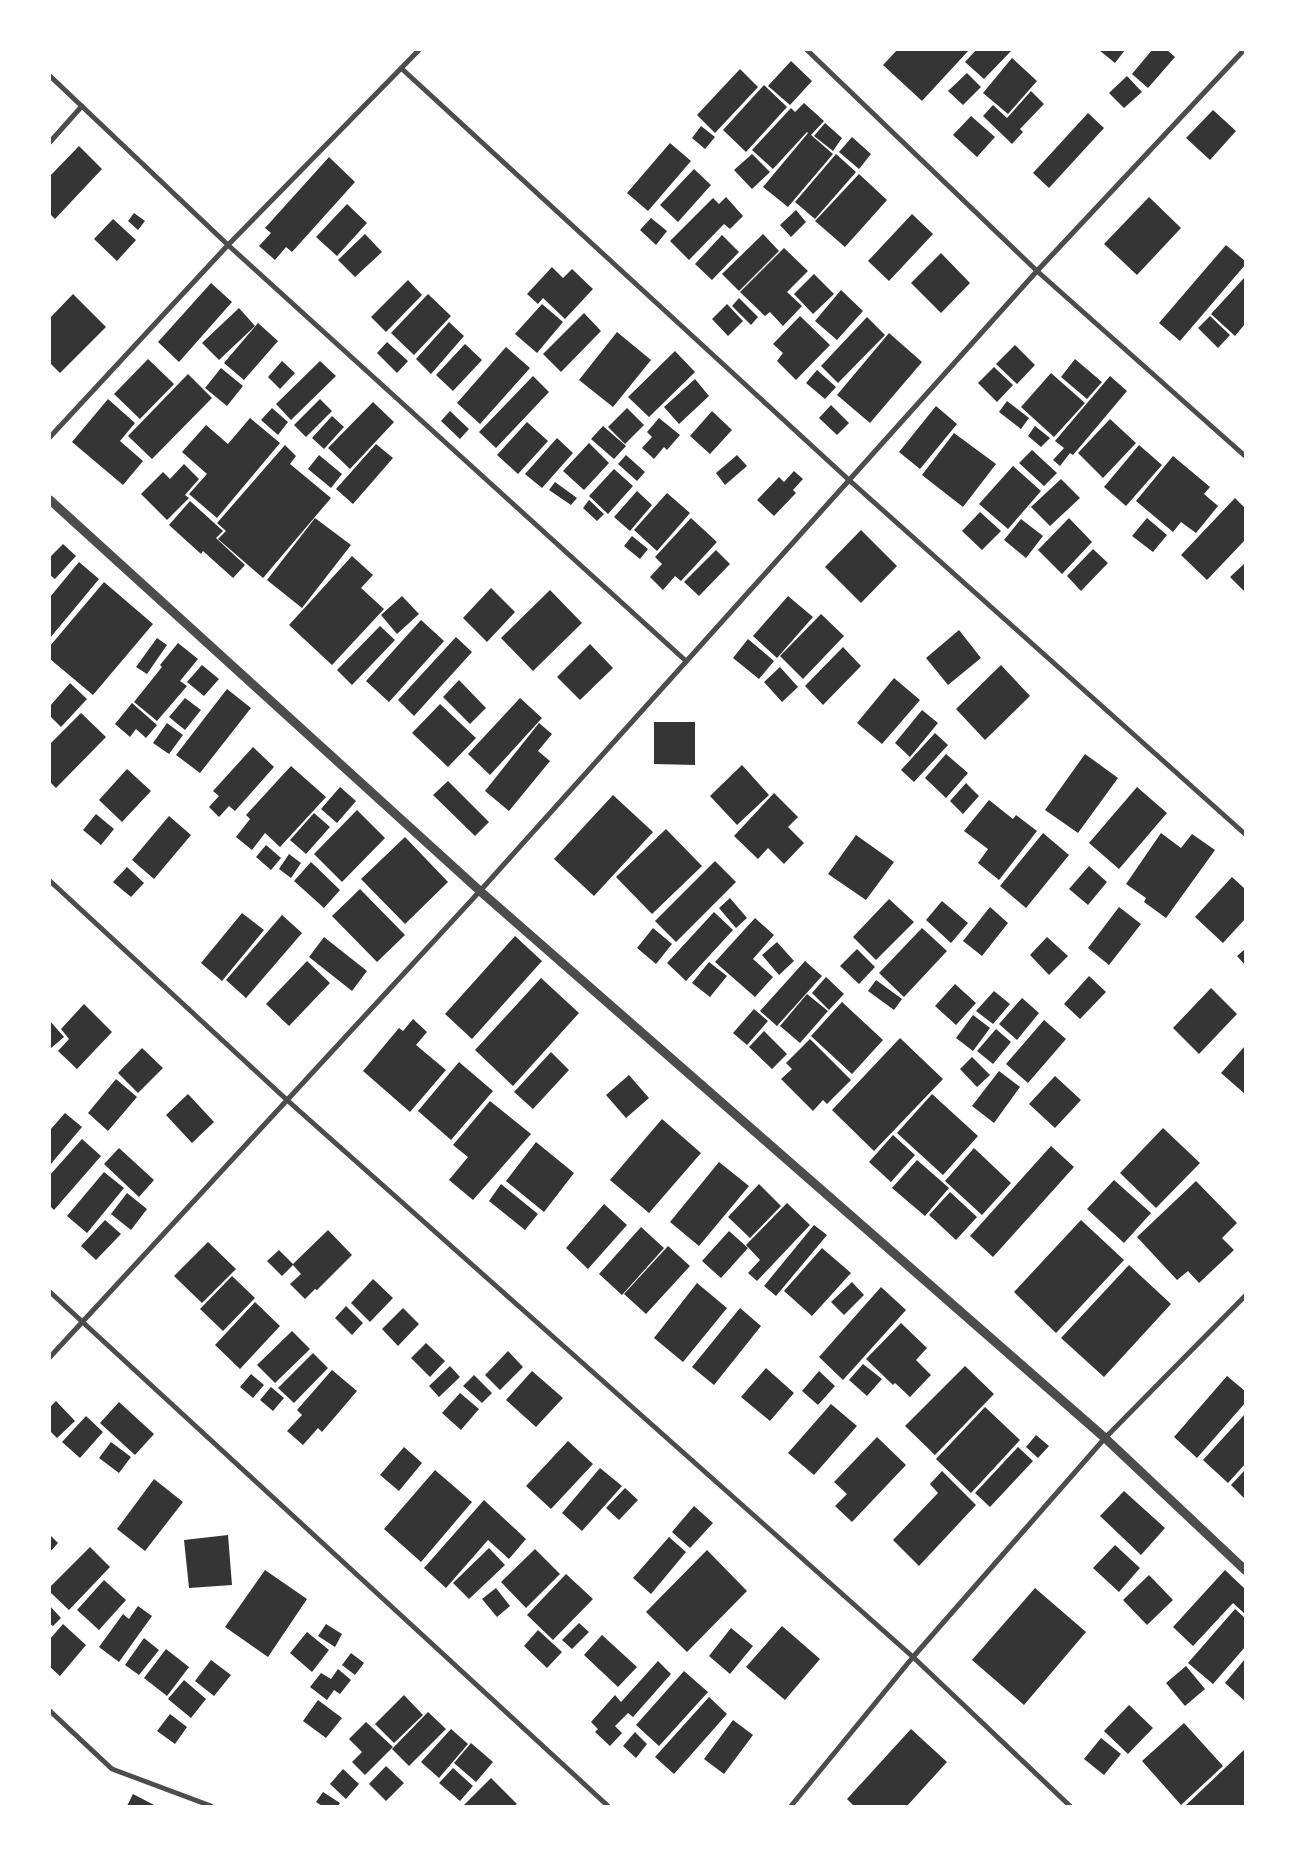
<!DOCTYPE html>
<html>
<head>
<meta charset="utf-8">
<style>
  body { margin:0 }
  #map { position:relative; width:1295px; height:1856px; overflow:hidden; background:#fff; font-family:"Exo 2",sans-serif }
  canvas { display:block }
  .frame { position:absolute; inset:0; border:51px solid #fff; pointer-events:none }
</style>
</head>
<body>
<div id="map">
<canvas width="1295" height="1856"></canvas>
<div class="frame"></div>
</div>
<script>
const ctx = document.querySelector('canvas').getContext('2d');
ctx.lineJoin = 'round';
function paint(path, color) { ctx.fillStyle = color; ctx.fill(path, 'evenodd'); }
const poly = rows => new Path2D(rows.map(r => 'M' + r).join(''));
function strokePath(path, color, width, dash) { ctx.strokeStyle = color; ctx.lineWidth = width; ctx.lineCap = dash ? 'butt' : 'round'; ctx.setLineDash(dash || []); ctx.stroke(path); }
const building = poly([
  [897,50,969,50,922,101,883,65],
  [976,50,1012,50,984,79,965,62],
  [1099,50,1125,50,1115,63],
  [1152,50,1167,50,1175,57,1148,88,1132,74],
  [1012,58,1037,81,1008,114,983,93],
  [791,61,812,81,790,105,768,86],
  [740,69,758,87,715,133,697,115],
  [967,73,981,87,963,105,948,91],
  [1127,76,1142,92,1124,108,1109,93],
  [764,85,787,107,746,152,723,130],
  [1031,91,1044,104,1020,129,1023,132,1012,144,983,116,993,105,1007,118],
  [804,103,824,121,811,135,833,154,788,207,763,187,808,133,807,132,773,169,752,150,791,108,795,112],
  [1213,110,1236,131,1210,160,1186,138],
  [1088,113,1104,128,1049,188,1033,173],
  [971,116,995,137,977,157,953,135],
  [825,123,842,138,833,151,814,136],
  [701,126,715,137,705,149,692,138],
  [852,137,871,154,859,169,839,152],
  [670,143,691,161,648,211,627,193],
  [79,146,102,169,55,219,50,214,50,176],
  [752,154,770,172,752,189,734,170],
  [836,154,856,172,815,219,795,202],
  [329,157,355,182,292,252,286,247,275,260,259,246,271,233,265,228],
  [694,169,711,185,678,222,660,205],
  [859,174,887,200,845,247,815,221],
  [726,197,743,216,730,229,724,224,689,260,670,241,713,198,719,204],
  [1149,197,1181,228,1137,275,1104,244],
  [347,204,367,223,337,256,316,237],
  [796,210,806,222,791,237,780,225],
  [134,213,145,221,138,230,128,221],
  [912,214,933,234,889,281,868,261],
  [651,218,667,231,656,245,640,230],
  [113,219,136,240,117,261,94,239],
  [365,234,382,252,355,277,338,260],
  [763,234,779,251,739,291,722,274],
  [722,235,739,252,712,280,695,264],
  [1226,245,1245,261,1245,265,1180,341,1159,323],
  [784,248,808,271,787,292,802,306,783,326,770,312,765,316,740,292],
  [941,253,970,283,941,313,911,283],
  [552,267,563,278,572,269,593,289,565,319,543,298,538,304,527,294],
  [814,274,834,294,813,314,794,294],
  [1245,277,1245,324,1235,336,1211,314],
  [408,280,422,295,386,332,371,317],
  [211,283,232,302,179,362,158,342],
  [841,290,863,311,837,340,815,321],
  [73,294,106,327,60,373,50,363,50,318],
  [428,294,451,316,414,355,391,333],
  [739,298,758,317,751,325,732,306],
  [542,304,563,322,537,353,515,334],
  [727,304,743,321,728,336,712,319],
  [239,308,255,326,219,360,202,343],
  [584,313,601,331,561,372,543,354],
  [800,316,830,345,796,380,777,361,783,353,773,344],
  [1210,316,1230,335,1218,348,1198,328],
  [867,317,885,335,838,383,821,366],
  [449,322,464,336,431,374,416,359],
  [258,323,278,341,244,380,224,363],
  [617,332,651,360,613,407,579,380],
  [889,333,922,362,870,423,837,395],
  [387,342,408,361,397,373,377,353],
  [465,344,482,360,453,391,436,375],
  [1015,345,1035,365,1017,384,996,364],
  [506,347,530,368,480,424,457,403],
  [675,351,695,372,649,417,628,397],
  [148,359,174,384,140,419,114,394],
  [1075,359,1102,382,1087,399,1061,377],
  [282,361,295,373,280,389,268,377],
  [320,361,336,376,291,420,276,404],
  [994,367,1013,385,997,402,978,383],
  [221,368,243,386,227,406,205,388],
  [817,370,836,387,825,399,806,383],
  [1051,373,1085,403,1054,437,1021,407],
  [188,374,212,398,152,459,128,436],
  [533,376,549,392,496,448,479,432],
  [1110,376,1127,391,1073,455,1070,453,1060,466,1053,460,1064,448,1055,441],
  [695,379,709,396,679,424,664,407],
  [108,399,135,423,120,441,143,461,123,485,72,442],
  [320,399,332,411,306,437,294,425],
  [1007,401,1029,418,1021,429,999,412],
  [373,402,394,422,350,469,328,448],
  [831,405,849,423,837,435,819,418],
  [936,406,957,424,920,469,899,452],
  [272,408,288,422,278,435,261,420],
  [627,408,644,425,625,444,608,427],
  [450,411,469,429,460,439,441,421],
  [712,411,732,430,710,454,690,436],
  [332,416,344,427,324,449,312,438],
  [250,418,280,443,217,518,189,494,207,474,182,452,206,425,228,444],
  [659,418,680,435,667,450,664,447,654,459,642,448,652,437,647,432],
  [1110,419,1136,443,1103,478,1078,453],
  [527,422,548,441,518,474,497,455],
  [603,426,626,446,614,459,591,439],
  [1035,426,1050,438,1041,447,1028,436],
  [954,433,996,464,963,507,922,475],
  [557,438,573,453,542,488,525,474],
  [589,443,609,463,584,490,563,471],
  [376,444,393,458,353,504,336,489],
  [285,445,296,456,290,464,331,498,263,578,218,539,226,531,217,523],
  [1139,445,1162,465,1126,506,1104,487],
  [1032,450,1057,473,1044,486,1019,463],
  [319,455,342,474,331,488,308,469],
  [626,455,645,472,637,481,618,464],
  [737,455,747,466,725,485,716,473],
  [1173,456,1210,487,1204,494,1218,506,1196,533,1181,522,1173,532,1136,501],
  [184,464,199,479,185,495,189,498,167,520,141,494,163,472,170,479],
  [1013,466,1041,491,1008,529,979,504],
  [614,469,633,486,608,514,589,496],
  [794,471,803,479,793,490,796,493,774,516,757,500,779,477,784,482],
  [1061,479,1080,498,1050,526,1031,507],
  [555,482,577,498,571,505,549,490],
  [637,491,652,505,630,531,614,517],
  [667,493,690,513,657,551,634,530],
  [1235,498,1245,508,1245,540,1207,580,1181,555],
  [589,500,604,514,597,521,583,508],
  [190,501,223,531,216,538,245,565,233,578,203,551,201,554,169,525],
  [980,512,1001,531,982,550,962,531],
  [315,518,351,545,302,608,267,580],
  [691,518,717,542,681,581,675,576,663,590,650,577,662,564,655,557],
  [1069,518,1092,542,1062,574,1038,550],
  [1147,518,1167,535,1153,552,1132,536],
  [1021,519,1043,536,1026,558,1004,540],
  [861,530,897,566,861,603,825,567],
  [632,536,648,549,640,559,624,546],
  [63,544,76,556,55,579,50,575,50,557],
  [1093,549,1108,563,1081,591,1067,576],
  [716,550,730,564,699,596,684,582],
  [352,556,373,575,361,588,384,609,332,665,289,625],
  [79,562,99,579,50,638,50,597],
  [1245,563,1245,592,1230,577],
  [104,582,153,624,93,695,50,659,50,646],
  [491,588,515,612,487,642,463,618],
  [550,590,582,623,533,671,501,638],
  [402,596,419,614,397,634,381,615],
  [788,596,813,617,777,658,753,636],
  [821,614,844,636,803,679,780,656],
  [421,620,444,641,389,702,366,681],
  [380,626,395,640,352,685,337,670],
  [959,630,981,658,948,685,926,658],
  [456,637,472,652,414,716,398,700],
  [157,638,167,645,147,674,136,667],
  [748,639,774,661,759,679,733,658],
  [178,643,198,659,180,681,187,686,157,721,134,702,162,667,160,665],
  [590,644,613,668,580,700,557,677],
  [843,647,861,666,823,705,805,686],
  [202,665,219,679,204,696,187,682],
  [1001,665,1030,696,985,740,956,709],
  [780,667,798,687,782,702,764,682],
  [894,678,920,700,882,744,857,723],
  [459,680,486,708,470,724,443,697],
  [70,683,87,699,61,727,50,716,50,706],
  [227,689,251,708,200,773,176,755],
  [185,698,201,710,185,730,169,717],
  [520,698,542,718,490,775,468,754],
  [132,703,157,725,146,738,136,729,130,737,115,724],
  [440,704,476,738,448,767,412,733],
  [922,710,938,723,910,757,895,743],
  [81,713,106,737,56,788,50,782,50,744],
  [654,722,695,722,695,765,654,764],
  [167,723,183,735,169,754,153,743],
  [539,723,552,734,538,751,550,761,509,811,485,791],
  [935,733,948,745,914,782,901,770],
  [253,747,274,767,235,811,229,806,219,817,209,807,219,796,213,791],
  [946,754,968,773,946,798,925,778],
  [1085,754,1118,778,1078,833,1045,810],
  [742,765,769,795,737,825,710,796],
  [291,766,326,797,280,847,265,833,252,850,236,837,250,819,246,815],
  [127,769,151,791,122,822,99,800],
  [448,781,489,822,475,836,433,795],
  [966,783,979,796,963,814,950,801],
  [340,787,356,801,337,823,321,809],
  [1137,787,1167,813,1119,869,1089,843],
  [774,793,798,817,788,827,804,843,784,864,768,848,758,859,734,836],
  [613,795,653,832,594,896,554,859],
  [989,800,1013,819,1016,815,1037,831,999,880,978,863,988,849,964,831],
  [357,810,385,838,342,882,314,854],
  [314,813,330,827,306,854,290,840],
  [96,814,114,829,101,845,83,830],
  [169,816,191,835,154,879,132,860],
  [666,829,702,866,652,914,616,877],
  [1043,833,1069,855,1026,908,1000,886],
  [1161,833,1181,848,1192,834,1215,850,1166,918,1144,902,1146,898,1126,884],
  [856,835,894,862,866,900,828,874],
  [405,837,448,882,405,924,361,879],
  [266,845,281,858,271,870,256,857],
  [289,854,301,863,291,878,279,869],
  [715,861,736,882,676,942,655,921],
  [311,862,340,890,324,908,294,881],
  [1089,866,1107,882,1088,905,1069,889],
  [127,867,144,883,131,897,113,882],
  [1232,877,1245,889,1245,919,1223,943,1195,917],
  [360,889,405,935,377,962,332,916],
  [730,898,747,918,736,928,719,908],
  [889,899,914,922,876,960,853,937],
  [942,901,968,923,951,943,926,920],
  [990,907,1008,923,982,956,963,941],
  [1119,907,1141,924,1109,965,1088,948],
  [714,912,733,930,686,981,667,963],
  [242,913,264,930,222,981,201,963],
  [282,915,302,933,246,998,226,980],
  [755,918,774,935,753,959,773,977,755,997,715,962],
  [653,928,672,944,656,964,637,948],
  [922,928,947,951,904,997,879,973],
  [515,936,542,961,472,1039,445,1014],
  [324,937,367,971,352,991,309,957],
  [1047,937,1068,956,1049,975,1030,955],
  [777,942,794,961,779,975,762,955],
  [857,949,875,967,859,984,840,966],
  [1245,949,1245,965,1237,956],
  [307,961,330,983,289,1026,266,1004],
  [805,961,822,976,777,1026,760,1011],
  [709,962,727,976,710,997,692,983],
  [1089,976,1106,992,1080,1019,1064,1004],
  [826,977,844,994,829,1010,812,993],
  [541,978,579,1013,513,1086,475,1050],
  [876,980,902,999,894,1010,868,991],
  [955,984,976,1003,956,1025,935,1006],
  [1211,988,1237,1014,1199,1054,1173,1028],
  [994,991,1010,1004,993,1024,976,1011],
  [807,994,828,1011,800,1043,780,1026],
  [1022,998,1039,1013,1017,1040,999,1024],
  [842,1002,883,1040,852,1074,811,1036],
  [84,1004,112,1032,77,1069,58,1051,69,1039,61,1029],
  [754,1009,768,1021,747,1045,733,1033],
  [973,1015,990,1028,973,1051,956,1038],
  [413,1019,427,1032,416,1045,446,1070,410,1112,363,1071,399,1028,403,1031],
  [1044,1020,1066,1039,1028,1083,1006,1064],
  [50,1021,64,1037,50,1049],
  [996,1029,1011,1042,993,1064,977,1051],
  [764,1031,787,1054,772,1069,749,1047],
  [900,1038,943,1079,874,1151,832,1110],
  [810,1039,851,1080,827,1104,823,1100,813,1111,781,1079,792,1069,786,1063],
  [1245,1046,1245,1094,1221,1073],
  [142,1048,163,1068,138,1093,118,1073],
  [551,1052,569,1070,533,1109,514,1092],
  [972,1057,990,1075,977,1087,960,1069],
  [459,1062,493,1091,451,1140,418,1111],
  [999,1071,1020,1087,994,1123,972,1106],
  [629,1075,649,1098,626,1118,606,1095],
  [1055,1076,1081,1100,1055,1128,1029,1104],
  [116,1079,137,1097,108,1131,88,1113],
  [188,1094,214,1122,192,1143,166,1115],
  [932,1094,978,1136,943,1175,897,1133],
  [490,1101,531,1134,473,1200,449,1180,468,1157,453,1145],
  [65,1113,82,1127,50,1165,50,1130],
  [662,1119,701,1153,649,1213,610,1180],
  [1163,1128,1200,1163,1156,1208,1120,1173],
  [893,1135,915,1155,891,1182,869,1162],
  [82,1139,101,1156,54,1210,50,1206,50,1175],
  [536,1142,574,1173,544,1212,506,1181],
  [1051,1146,1074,1167,993,1257,970,1236],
  [119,1148,154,1180,139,1197,104,1164],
  [974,1148,1011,1183,982,1215,945,1181],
  [917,1160,949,1188,925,1216,892,1188],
  [719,1162,749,1186,699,1246,670,1222],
  [104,1172,124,1188,87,1233,67,1216],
  [1114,1180,1151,1213,1124,1243,1087,1209],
  [1196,1181,1237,1223,1222,1238,1234,1250,1199,1283,1188,1271,1177,1280,1137,1237],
  [501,1184,538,1214,525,1230,489,1201],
  [759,1184,781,1206,750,1238,728,1217],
  [950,1192,977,1217,956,1240,929,1215],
  [127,1193,147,1209,131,1230,111,1214],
  [787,1203,810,1225,757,1281,748,1273,760,1260,746,1245],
  [604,1204,627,1225,588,1269,566,1248],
  [105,1220,121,1234,96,1260,81,1246],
  [1081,1220,1124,1260,1056,1333,1014,1292],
  [814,1225,827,1235,776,1296,764,1286],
  [641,1227,664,1248,622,1295,599,1274],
  [328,1230,352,1255,317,1290,315,1289,305,1299,290,1284,301,1274,293,1265,282,1276,267,1261,279,1250,293,1264],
  [729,1231,748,1248,721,1278,702,1261],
  [208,1242,236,1269,202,1303,174,1276],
  [668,1246,690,1266,646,1314,624,1294],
  [822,1248,851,1273,812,1316,784,1291],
  [1129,1265,1171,1304,1104,1377,1061,1338],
  [232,1276,255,1298,223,1331,200,1309],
  [373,1279,393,1298,370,1322,351,1303],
  [852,1282,864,1295,844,1315,831,1302],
  [697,1283,727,1308,683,1362,654,1338],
  [881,1287,906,1310,843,1380,819,1357],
  [255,1302,280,1326,240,1369,215,1345],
  [346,1306,363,1323,352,1335,335,1318],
  [403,1308,419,1324,398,1346,382,1329],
  [740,1308,761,1326,714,1385,692,1367],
  [901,1323,927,1348,916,1360,931,1375,910,1397,895,1383,893,1385,866,1359],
  [292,1331,310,1349,275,1383,257,1365],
  [426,1343,445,1361,430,1377,411,1358],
  [508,1351,523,1367,500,1390,485,1375],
  [313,1353,328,1368,294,1403,278,1388],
  [863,1364,882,1379,867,1396,849,1380],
  [450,1366,460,1377,439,1397,429,1386],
  [965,1366,994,1394,935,1455,905,1426],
  [766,1368,794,1393,770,1421,741,1397],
  [332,1370,357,1391,322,1432,318,1428,303,1445,287,1431,302,1415,297,1410],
  [532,1371,563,1398,536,1427,506,1400],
  [819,1371,835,1386,818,1405,802,1391],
  [251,1374,264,1385,253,1398,240,1387],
  [474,1375,492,1393,482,1403,463,1386],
  [1227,1376,1245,1391,1245,1403,1197,1458,1174,1437],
  [271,1387,284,1398,273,1411,260,1400],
  [460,1393,479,1409,461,1430,442,1413],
  [56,1401,75,1421,57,1438,50,1431,50,1407],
  [119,1402,154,1434,135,1455,100,1423],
  [831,1404,857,1426,814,1475,788,1453],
  [985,1407,1020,1440,971,1493,936,1459],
  [1245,1414,1245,1464,1228,1483,1203,1460],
  [86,1416,103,1432,80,1458,62,1442],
  [1036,1435,1049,1446,1038,1458,1026,1447],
  [877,1437,906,1465,852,1522,835,1506,847,1494,834,1482],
  [568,1441,593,1464,551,1509,526,1486],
  [111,1442,131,1457,119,1473,99,1458],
  [404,1447,422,1463,399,1491,380,1475],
  [1018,1447,1033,1461,990,1507,975,1493],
  [600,1468,622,1486,582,1531,562,1513],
  [435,1470,472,1502,421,1562,384,1529],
  [1245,1470,1245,1499,1231,1485],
  [942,1471,976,1505,919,1566,893,1540,938,1493,930,1484],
  [154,1479,183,1502,145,1551,117,1529],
  [625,1488,638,1500,619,1520,606,1508],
  [1124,1491,1165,1528,1141,1555,1100,1516],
  [484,1500,526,1539,509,1559,488,1540,446,1588,424,1568],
  [694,1506,713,1523,690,1548,672,1532],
  [50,1535,58,1543,50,1552],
  [228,1535,232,1585,189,1588,184,1540],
  [669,1537,686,1552,651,1594,633,1578],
  [1115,1545,1140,1568,1119,1592,1093,1568],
  [90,1547,110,1567,69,1610,50,1592,50,1587],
  [489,1548,505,1565,469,1599,453,1583],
  [535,1549,560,1574,526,1608,501,1582],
  [707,1550,747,1591,687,1652,646,1612],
  [265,1570,307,1599,268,1657,225,1627],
  [1225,1570,1245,1589,1245,1614,1233,1603,1193,1646,1173,1627],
  [566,1574,593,1599,553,1640,527,1615],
  [1149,1575,1173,1600,1147,1625,1123,1600],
  [104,1580,126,1600,99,1630,77,1610],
  [496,1588,510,1606,497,1617,482,1599],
  [1035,1588,1086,1632,1024,1705,972,1660],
  [50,1606,61,1618,53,1626,50,1624],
  [138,1606,152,1616,119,1662,99,1647,123,1614,129,1619],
  [1235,1609,1245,1618,1245,1647,1213,1684,1188,1663],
  [579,1623,589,1632,572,1649,562,1640],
  [63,1624,86,1645,60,1676,50,1667,50,1639],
  [326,1624,342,1634,335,1647,318,1636],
  [782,1626,820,1659,785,1700,746,1667],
  [731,1628,753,1646,730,1674,709,1656],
  [538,1630,562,1652,547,1668,524,1646],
  [307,1632,329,1650,312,1672,290,1653],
  [602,1635,637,1667,618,1687,584,1655],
  [144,1638,159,1650,139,1675,125,1665],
  [166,1649,189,1667,167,1696,144,1678],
  [351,1653,364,1663,355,1675,342,1665],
  [1245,1659,1245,1701,1225,1683],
  [211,1660,231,1675,214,1696,195,1681],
  [658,1661,671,1674,633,1717,628,1713,615,1726,622,1733,610,1746,595,1732,598,1729,591,1722,615,1695,621,1702],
  [1186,1666,1205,1689,1185,1706,1166,1683],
  [338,1669,351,1680,340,1694,334,1690,327,1700,310,1687,321,1673,331,1679],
  [684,1671,708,1692,659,1746,636,1725],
  [184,1680,206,1699,191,1718,168,1699],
  [404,1695,423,1715,394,1743,375,1724],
  [709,1697,727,1714,674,1774,655,1757],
  [318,1700,342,1718,326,1738,303,1721],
  [1129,1705,1153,1728,1128,1754,1104,1731],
  [428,1712,446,1729,409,1766,392,1749],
  [170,1714,187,1727,175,1744,157,1731],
  [733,1720,753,1735,724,1774,704,1759],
  [366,1722,393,1747,365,1775,352,1762,362,1752,349,1739],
  [1184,1723,1223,1766,1181,1805,1142,1761],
  [451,1729,468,1744,439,1778,421,1762],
  [911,1729,947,1762,907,1806,854,1806,847,1799],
  [635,1732,647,1744,636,1758,623,1746],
  [1101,1738,1121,1754,1104,1775,1084,1759],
  [471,1743,493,1762,476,1782,454,1763],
  [1245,1749,1245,1806,1185,1806],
  [386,1766,404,1783,386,1801,369,1784],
  [453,1768,473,1786,460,1801,439,1783],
  [343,1769,359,1784,346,1799,330,1784],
  [491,1778,517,1804,514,1806,463,1806],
  [323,1792,340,1803,338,1806,322,1806,316,1802],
  [133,1794,156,1806,127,1806]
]);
const minor = poly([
  [807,50,1037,271,1245,456],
  [401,68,849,480,1245,834],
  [50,76,228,245,686,661],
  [50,142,82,106],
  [50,437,228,245,419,50],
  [50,881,287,1100,913,1657,1070,1806],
  [50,1292,608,1806],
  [50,1357,480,891,1037,271,1244,50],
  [50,1711,112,1769,211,1806],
  [791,1806,913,1657,1105,1438,1245,1296]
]);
const tertiary = poly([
  [50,500,480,891,1105,1438,1245,1570]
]);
paint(building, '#353535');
strokePath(minor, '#4c4c4c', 5);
strokePath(tertiary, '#4c4c4c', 9);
</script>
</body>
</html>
